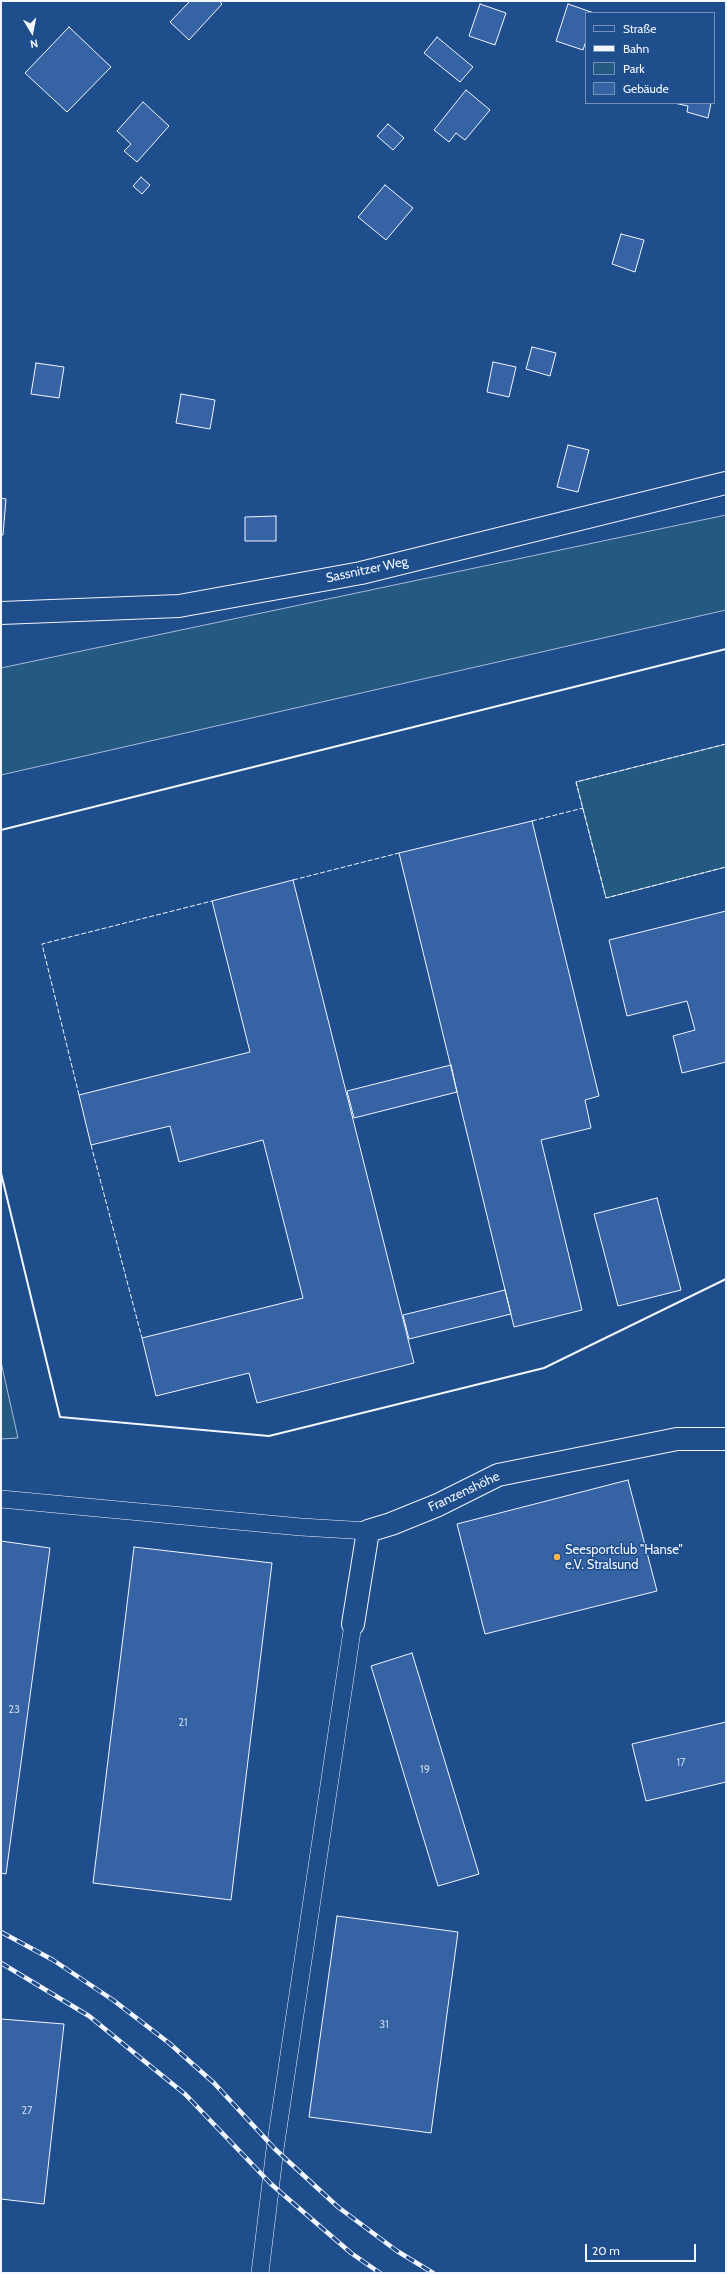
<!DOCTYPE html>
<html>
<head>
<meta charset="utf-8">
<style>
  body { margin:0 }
  #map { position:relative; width:727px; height:2274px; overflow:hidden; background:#1f4e8c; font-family:Cabin,sans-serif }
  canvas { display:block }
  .frame { position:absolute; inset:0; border:2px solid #f2f6ff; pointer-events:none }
  .legend { position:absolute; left:585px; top:12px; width:130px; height:92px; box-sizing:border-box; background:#1f4e8c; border:1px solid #7391ba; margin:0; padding:5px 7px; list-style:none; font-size:12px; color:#f2f6ff }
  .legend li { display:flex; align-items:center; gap:8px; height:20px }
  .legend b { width:20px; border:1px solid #7391ba }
  .north { position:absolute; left:12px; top:12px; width:40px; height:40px; -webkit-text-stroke:3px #1f4e8c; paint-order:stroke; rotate:170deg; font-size:11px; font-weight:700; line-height:16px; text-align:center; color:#f2f6ff }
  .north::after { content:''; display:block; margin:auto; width:14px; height:18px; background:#f2f6ff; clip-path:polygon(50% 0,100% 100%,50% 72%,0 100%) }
  .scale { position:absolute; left:585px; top:2244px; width:111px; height:18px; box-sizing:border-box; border:2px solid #f2f6ff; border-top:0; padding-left:5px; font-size:12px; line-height:14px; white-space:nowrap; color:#f2f6ff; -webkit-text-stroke:3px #1f4e8c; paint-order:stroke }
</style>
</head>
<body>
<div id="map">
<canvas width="727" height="2274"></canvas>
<div class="frame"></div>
<ul class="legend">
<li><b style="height:5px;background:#1f4e8c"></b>Straße</li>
<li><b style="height:5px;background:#f2f6ff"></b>Bahn</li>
<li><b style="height:11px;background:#245a82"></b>Park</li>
<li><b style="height:11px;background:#3563a3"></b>Gebäude</li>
</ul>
<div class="north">N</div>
<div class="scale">20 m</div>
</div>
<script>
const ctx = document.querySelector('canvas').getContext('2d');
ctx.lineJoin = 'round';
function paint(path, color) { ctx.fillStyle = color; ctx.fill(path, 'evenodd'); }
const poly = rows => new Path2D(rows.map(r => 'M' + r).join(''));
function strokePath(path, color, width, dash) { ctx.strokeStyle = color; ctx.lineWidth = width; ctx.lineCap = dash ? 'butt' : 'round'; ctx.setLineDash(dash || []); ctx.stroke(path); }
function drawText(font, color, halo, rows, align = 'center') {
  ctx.font = font + ' Cabin,sans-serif'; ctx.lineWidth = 3; ctx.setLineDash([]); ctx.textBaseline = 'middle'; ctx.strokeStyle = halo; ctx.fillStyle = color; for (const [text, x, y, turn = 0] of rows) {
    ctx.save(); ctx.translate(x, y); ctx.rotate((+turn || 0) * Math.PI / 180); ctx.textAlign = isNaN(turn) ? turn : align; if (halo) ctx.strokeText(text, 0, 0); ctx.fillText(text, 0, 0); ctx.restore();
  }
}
const green = poly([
  [726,515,726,610,1,775,1,668,726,515],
  [726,744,726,867,606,898,576,782,726,744],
  [1,1362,18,1438,1,1439,1,1362]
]);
const building = poly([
  [190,1,219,1,222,4,189,40,170,22,190,1],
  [480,4,506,13,495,45,469,36,480,4],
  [568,4,594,13,586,13,586,41,583,50,556,41,568,4],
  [69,27,111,67,67,112,25,73,69,27],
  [437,37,473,67,460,82,424,53,437,37],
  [466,90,490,110,465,140,456,133,449,142,434,130,466,90],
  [143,102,169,126,137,162,124,151,131,144,117,131,143,102],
  [674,103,711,103,708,118,687,112,688,106,674,103],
  [388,124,404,138,393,150,377,136,388,124],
  [141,177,150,185,142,194,133,186,141,177],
  [385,185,413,208,386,240,358,217,385,185],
  [621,234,644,240,635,272,612,264,621,234],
  [532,347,556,353,550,376,526,369,532,347],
  [493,362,516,367,509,397,487,392,493,362],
  [36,363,64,367,59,398,31,394,36,363],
  [181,394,215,400,210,429,176,423,181,394],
  [568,445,589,450,578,492,557,487,568,445],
  [1,498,6,499,3,535,1,535,1,498],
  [276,516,276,541,245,541,245,517,276,516],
  [532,821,599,1096,585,1100,591,1128,541,1140,582,1310,514,1327,399,853,532,821],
  [293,880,414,1363,257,1403,249,1373,156,1396,142,1338,303,1298,263,1140,179,1162,170,1126,91,1145,79,1095,250,1052,212,901,293,880],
  [726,911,726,1062,682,1073,673,1036,695,1030,687,1001,627,1016,609,940,726,911],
  [451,1065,457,1092,354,1118,347,1091,451,1065],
  [657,1198,681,1290,618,1306,594,1214,657,1198],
  [505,1290,511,1314,409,1339,403,1315,505,1290],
  [628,1480,657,1591,485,1634,457,1524,628,1480],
  [1,1541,50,1548,6,1874,1,1873,1,1541],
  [134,1547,272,1563,231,1900,93,1883,134,1547],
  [412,1653,479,1874,438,1886,371,1666,412,1653],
  [726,1722,726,1782,646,1801,632,1744,726,1722],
  [337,1916,458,1932,431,2133,309,2117,337,1916],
  [1,2019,64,2024,44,2204,1,2199,1,2019]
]);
const lane = poly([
  [1,1499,301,1527,368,1531],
  [260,2273,275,2149,353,1624]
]);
const street = poly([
  [1,613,179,606,361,573,726,483],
  [353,1624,368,1531,391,1524,438,1505,498,1475,677,1439,726,1439]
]);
const rail = poly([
  [1,1932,53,1960,113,2000,169,2043,214,2083,275,2149,338,2207,397,2251,433,2273],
  [1,1963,89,2016,154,2069,185,2094,271,2184,351,2253,380,2273]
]);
const fence = poly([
  [726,744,576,782,606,898,726,867],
  [532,821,583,808],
  [293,880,399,853],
  [79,1095,42,944,212,901],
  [91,1145,142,1338]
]);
const wall = poly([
  [1,830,726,649],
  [1,1173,60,1417,269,1436,544,1368,726,1279]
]);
const markers = [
  [557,1557,4,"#ffb74d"]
];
const numberNames = [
  ["23",14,1710],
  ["21",183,1723],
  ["17",681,1763],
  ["19",425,1770],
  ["31",384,2025],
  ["27",27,2111]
];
const streetNames = [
  ["Sassnitzer Weg",367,570,-12],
  ["Franzenshöhe",464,1492,-25]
];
const poiNames = [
  ["Seesportclub \"Hanse\"",565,1550],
  ["e.V. Stralsund",565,1565]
];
paint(green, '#245a82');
strokePath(green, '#a8bbd7', 1);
paint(building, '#3563a3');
strokePath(building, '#f2f6ff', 1);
strokePath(lane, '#f2f6ff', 18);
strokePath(street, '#f2f6ff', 24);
strokePath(lane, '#1f4e8c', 17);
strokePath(street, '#1f4e8c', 22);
strokePath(rail, '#f2f6ff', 4.5);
strokePath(rail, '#1f4e8c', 3, [9]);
strokePath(fence, '#f2f6ff', 1, [5, 2]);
strokePath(wall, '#f2f6ff', 2);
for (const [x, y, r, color] of markers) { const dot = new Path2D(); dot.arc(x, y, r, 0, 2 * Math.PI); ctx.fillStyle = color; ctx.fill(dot); strokePath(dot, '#1f4e8c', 1.5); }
drawText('11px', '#c3d1e8', null, numberNames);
drawText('13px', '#f2f6ff', '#1f4e8c', streetNames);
drawText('13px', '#f2f6ff', '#1f4e8c', poiNames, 'left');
</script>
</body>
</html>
